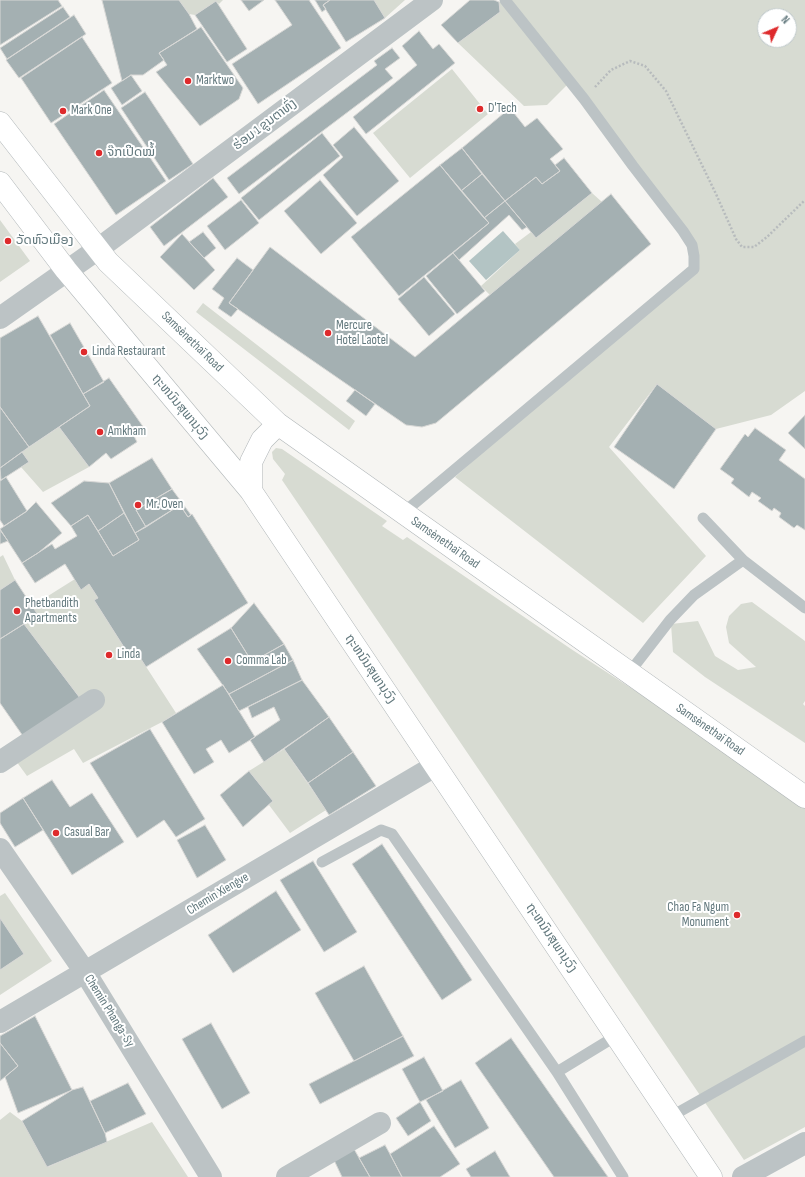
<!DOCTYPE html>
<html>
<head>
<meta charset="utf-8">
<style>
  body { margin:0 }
  #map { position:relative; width:805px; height:1177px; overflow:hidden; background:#f6f5f2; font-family:"Sofia Sans Condensed",sans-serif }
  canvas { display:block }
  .north { position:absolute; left:757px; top:8px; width:40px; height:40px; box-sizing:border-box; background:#fff; border:1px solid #c0c9cb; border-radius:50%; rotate:46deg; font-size:11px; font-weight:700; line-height:16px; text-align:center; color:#62787d }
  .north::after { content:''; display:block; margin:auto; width:14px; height:18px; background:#de2a2c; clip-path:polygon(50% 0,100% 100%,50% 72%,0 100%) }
</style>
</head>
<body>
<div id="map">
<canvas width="805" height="1177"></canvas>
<div class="north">N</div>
</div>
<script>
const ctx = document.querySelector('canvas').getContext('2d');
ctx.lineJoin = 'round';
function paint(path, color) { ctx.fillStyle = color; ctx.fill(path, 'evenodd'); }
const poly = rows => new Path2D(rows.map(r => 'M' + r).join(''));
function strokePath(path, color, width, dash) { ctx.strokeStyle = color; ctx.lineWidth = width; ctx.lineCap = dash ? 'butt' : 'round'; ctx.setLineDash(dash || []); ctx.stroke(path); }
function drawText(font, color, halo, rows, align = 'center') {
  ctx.font = font + ' "Sofia Sans Condensed","Noto Sans Lao",sans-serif'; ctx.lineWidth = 4; ctx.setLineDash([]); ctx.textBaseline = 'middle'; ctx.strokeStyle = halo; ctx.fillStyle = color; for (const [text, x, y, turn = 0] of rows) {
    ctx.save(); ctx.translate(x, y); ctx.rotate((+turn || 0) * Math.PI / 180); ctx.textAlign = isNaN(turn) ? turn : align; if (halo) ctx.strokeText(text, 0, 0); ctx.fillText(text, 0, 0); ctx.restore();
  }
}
const green = poly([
  [179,0,223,0,219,4,216,1,195,15,189,14],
  [374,0,405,0,385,18],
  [503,0,805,0,805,391,771,415,716,429,657,384,609,447,706,556,643,623,455,477,617,333,694,269,692,245,570,82,547,105,524,106,458,43,500,12,499,2],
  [765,16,789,16,789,40,765,40],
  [452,69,488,114,410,178,373,133],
  [592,193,602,202,490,295,481,286,520,250,515,244,531,232,536,238],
  [0,220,30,261,0,282],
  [203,303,355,421,349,430,196,312],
  [59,427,89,467,43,492,21,467,29,462,22,452],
  [276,448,282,449,387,521,382,526,403,540,407,537,571,649,805,801,805,1127,744,1160,282,480,285,474,273,459,272,452],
  [3,555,15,580,0,590,0,557],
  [75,579,81,589,89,584,98,598,94,600,127,652,134,648,176,713,162,722,83,763,74,749,27,776,8,750,83,702,24,624,32,606],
  [752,602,805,641,805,701,803,704,805,706,805,743,705,677,673,652,671,624,698,621,715,656,738,670,756,667,729,643,726,627,729,616,741,604],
  [284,749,326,810,290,833,269,805,273,801,249,771],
  [5,893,52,961,0,995,0,970,24,954,0,918,0,896],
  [10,1112,22,1121,48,1167,152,1122,188,1177,0,1177,0,1120]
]);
const water = poly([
  [503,231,520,250,486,280,469,261]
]);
const building = poly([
  [0,0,58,0,62,6,0,45,0,0],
  [102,0,179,0,189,14,197,29,159,53,164,60,143,75,131,75,122,81,102,0],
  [241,0,264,0,249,11,241,0],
  [275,0,309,0,341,48,258,104,232,64,292,25,275,0],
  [315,0,330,0,323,5,326,9,322,12,315,0],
  [330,0,374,0,385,18,346,42,323,5,330,0],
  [470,0,494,0,499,2,500,12,458,43,441,25,470,0],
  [216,1,247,49,227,62,195,15,216,1],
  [63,7,70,17,7,59,0,48,63,7],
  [74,15,86,34,19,78,6,60,74,15],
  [201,27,243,88,239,99,200,126,156,72,167,65,159,53,201,27],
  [419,31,433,49,439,44,455,63,366,134,353,117,417,65,402,46,419,31],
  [82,37,112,83,51,123,21,78,82,37],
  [392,48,400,58,385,69,393,78,239,194,227,178,377,65,374,61,392,48],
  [131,75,142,91,122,105,111,88,131,75],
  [104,90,166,181,116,215,54,124,104,90],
  [145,92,193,164,169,180,121,108,145,92],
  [510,108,525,127,537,118,563,149,550,159,560,171,542,184,536,177,505,201,462,148,510,108],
  [354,127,399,181,357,216,323,175,343,157,333,145,354,127],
  [322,133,340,156,259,220,241,198,322,133],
  [462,148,482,174,461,191,440,165,462,148],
  [564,158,592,193,536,238,505,201,536,177,542,184,560,171,555,165,564,158],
  [440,165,489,223,399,296,351,237,440,165],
  [482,174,505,201,484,218,461,191,482,174],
  [213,178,228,197,164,246,150,227,213,178],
  [320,180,357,223,321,254,284,211,320,180],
  [611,194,651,244,436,423,422,427,406,425,229,303,270,247,415,357,611,194],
  [241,200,259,223,225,250,207,226,241,200],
  [505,201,527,227,522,230,509,215,459,260,453,253,489,223,484,218,505,201],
  [203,232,216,248,204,258,189,242,203,232],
  [182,234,215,270,194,290,160,257,182,234],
  [453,253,485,291,457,314,426,276,453,253],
  [237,258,253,270,229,303,238,309,231,317,218,308,224,298,212,289,237,258],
  [424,277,455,314,429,336,398,299,424,277],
  [38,316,90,406,29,447,0,407,0,338,38,316],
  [70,323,104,382,83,394,50,335,70,323],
  [109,378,144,428,134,436,137,442,111,459,106,453,89,467,59,427,90,406,83,394,109,378],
  [657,384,716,429,674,489,614,447,657,384],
  [355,390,375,404,366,416,346,401,355,390],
  [0,407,29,447,0,468,0,407],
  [805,415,805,449,788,433,805,415],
  [755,428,786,450,779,460,805,479,805,530,797,525,794,528,779,517,781,513,774,508,772,511,758,501,761,498,752,492,749,497,731,483,734,479,720,469,745,434,748,437,755,428],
  [22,452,29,462,1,480,0,468,22,452],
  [152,458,172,489,136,510,146,527,135,533,109,483,152,458],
  [6,477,27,511,4,526,0,520,0,481,6,477],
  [84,481,109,483,124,513,98,531,88,515,71,526,51,503,84,481],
  [172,489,191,515,188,517,180,505,146,527,136,510,172,489],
  [36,502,62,533,38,553,22,563,0,529,27,511,36,502],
  [180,505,188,517,192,514,248,603,146,667,134,648,127,652,94,600,98,598,89,584,81,590,65,564,35,583,22,563,52,544,55,549,77,536,71,526,88,515,113,556,139,540,135,533,180,505],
  [124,513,139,540,113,556,98,531,124,513],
  [0,530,8,541,0,544,0,530],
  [15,580,38,615,0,639,0,590,15,580],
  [254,603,284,644,252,662,231,628,254,603],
  [24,624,83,702,25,739,0,703,0,639,24,624],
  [231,628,252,662,284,644,293,660,229,694,197,649,231,628],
  [293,660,302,680,239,711,229,694,293,660],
  [302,680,329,717,264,762,250,740,280,720,274,707,252,718,248,707,302,680],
  [223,685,255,737,229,753,221,740,206,749,214,762,194,774,162,722,223,685],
  [329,717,353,752,308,783,284,749,329,717],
  [150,729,205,819,176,837,164,820,137,838,90,763,150,729],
  [353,752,376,786,329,815,308,783,353,752],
  [249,771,273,801,243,827,220,795,249,771],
  [52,780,70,807,92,793,124,842,72,875,23,798,52,780],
  [23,798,43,830,15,847,0,823,0,813,23,798],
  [205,825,226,860,197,878,177,840,205,825],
  [382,844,472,980,442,1000,352,864,382,844],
  [313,861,357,932,324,952,280,880,313,861],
  [276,891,301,930,233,973,208,935,276,891],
  [0,918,24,954,0,970,0,918],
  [364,966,403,1036,354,1061,315,993,364,966],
  [35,1016,72,1090,18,1113,5,1077,18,1066,0,1043,0,1036,35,1016],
  [211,1023,250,1093,222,1109,182,1039,211,1023],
  [403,1036,414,1056,320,1104,309,1084,403,1036],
  [511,1038,608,1177,554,1177,475,1063,511,1038],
  [0,1043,18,1066,0,1081,0,1043],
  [424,1057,443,1091,420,1102,402,1069,424,1057],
  [461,1080,489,1128,455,1148,426,1100,461,1080],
  [128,1083,146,1114,105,1133,90,1101,128,1083],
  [83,1087,105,1133,107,1142,47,1167,22,1121,72,1090,83,1087],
  [420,1102,431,1121,408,1136,396,1118,420,1102],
  [434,1126,460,1164,440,1177,402,1177,390,1154,434,1126],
  [385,1145,390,1154,402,1177,370,1177,359,1158,385,1145],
  [354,1149,370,1177,342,1177,333,1158,354,1149],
  [495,1151,510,1177,471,1177,466,1169,495,1151]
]);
const path = poly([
  [595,87,611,70,630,61,645,66,666,91,716,194,736,239,742,247,754,247,767,237,805,200]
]);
const service = poly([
  [403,513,694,269,694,256,692,245,683,231,633,166,584,99,505,0],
  [703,518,743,560,805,608],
  [629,673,670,620,694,595,743,560],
  [322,862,381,830,392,834,557,1072,623,1177],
  [557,1072,616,1036],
  [670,1117,805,1041]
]);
const minor = poly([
  [0,318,98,249,432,0],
  [0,762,94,700],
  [0,849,85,972,211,1177],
  [0,1022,435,766],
  [287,1177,380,1123],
  [743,1177,805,1143]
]);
const trunk = poly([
  [0,123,108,262,278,424,805,797],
  [0,183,66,270,251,491,711,1177],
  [251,491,251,462,262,440,278,424]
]);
const markers = [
  [188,81,4,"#de2a2c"],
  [480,109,4,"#de2a2c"],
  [63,111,4,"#de2a2c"],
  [99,153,4,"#de2a2c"],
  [8,241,4,"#de2a2c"],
  [328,333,4,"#de2a2c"],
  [84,352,4,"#de2a2c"],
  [100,432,4,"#de2a2c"],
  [138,505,4,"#de2a2c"],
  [17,611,4,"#de2a2c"],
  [109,655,4,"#de2a2c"],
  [228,661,4,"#de2a2c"],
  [56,833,4,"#de2a2c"],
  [737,915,4,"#de2a2c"]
];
const poiNames = [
  ["Marktwo",196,81],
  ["D'Tech",488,109],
  ["Mark One",71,111],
  ["ຈ໊ກເປີດໝ້ໍ",107,153],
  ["ວັດຫົວເມືອງ",16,241],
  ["Mercure",336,326],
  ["Hotel Laotel",336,341],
  ["Linda Restaurant",92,352],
  ["Amkham",108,432],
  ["Mr. Oven",146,505],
  ["Phetbandith",25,604],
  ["Apartments",25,619],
  ["Linda",117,655],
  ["Comma Lab",236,661],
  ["Casual Bar",64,833],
  ["Chao Fa Ngum",729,908,"right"],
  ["Monument",729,923,"right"]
];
const streetNames = [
  ["ຮ່ອມ 1 ຂູນຕາທົ່ງ",265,125,-37],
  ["Samsènethaï Road",192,342,44],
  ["ຖະຫນົນສຸພານຸວົງ",180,407,50],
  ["Samsènethaï Road",445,543,35],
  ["ຖະຫນົນສຸພານຸວົງ",370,669,56],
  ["Samsènethaï Road",710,730,35],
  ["Chemin Xiengve",218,894,-31],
  ["ຖະຫນົນສຸພານຸວົງ",551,938,56],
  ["Chemin Phanga-Sy",109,1011,58]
];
paint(green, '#d7dbd2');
paint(water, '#b3c4c4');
paint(building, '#a4b0b2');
strokePath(building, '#d7d7d5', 1);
strokePath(trunk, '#b0b6b8', 23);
strokePath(path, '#b7bbbd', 2.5, [2, 2]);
strokePath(service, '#bcc3c5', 11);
strokePath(minor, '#bcc3c5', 22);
strokePath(trunk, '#fff', 22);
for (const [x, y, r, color] of markers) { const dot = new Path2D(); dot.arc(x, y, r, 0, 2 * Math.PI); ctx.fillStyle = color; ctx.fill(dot); strokePath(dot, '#fff', 1.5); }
drawText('13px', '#62787d', '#fff', poiNames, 'left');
drawText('13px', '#62787d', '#fff', streetNames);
</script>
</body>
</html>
